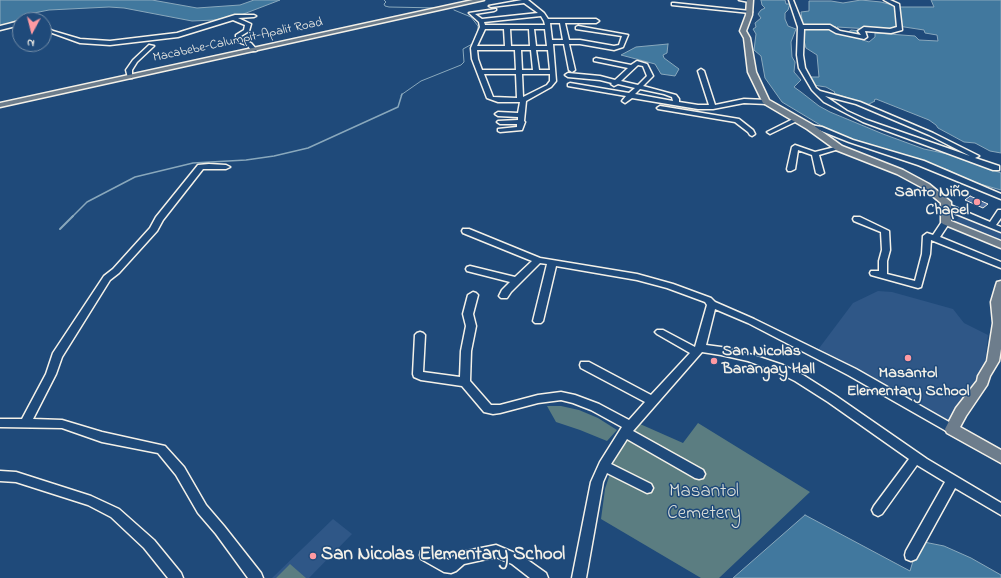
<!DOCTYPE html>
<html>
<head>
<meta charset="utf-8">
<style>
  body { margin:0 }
  #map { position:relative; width:1001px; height:578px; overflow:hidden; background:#1f4a7a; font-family:"Indie Flower",sans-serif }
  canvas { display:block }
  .north { position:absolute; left:12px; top:12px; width:40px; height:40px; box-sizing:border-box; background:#1f4a7a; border:1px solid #748da6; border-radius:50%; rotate:187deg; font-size:11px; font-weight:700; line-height:16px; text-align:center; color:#f4f1e8 }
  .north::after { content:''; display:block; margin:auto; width:14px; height:18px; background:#ff9aa2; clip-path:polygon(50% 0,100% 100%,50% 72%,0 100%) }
</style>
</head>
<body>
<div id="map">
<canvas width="1001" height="578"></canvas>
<div class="north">N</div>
</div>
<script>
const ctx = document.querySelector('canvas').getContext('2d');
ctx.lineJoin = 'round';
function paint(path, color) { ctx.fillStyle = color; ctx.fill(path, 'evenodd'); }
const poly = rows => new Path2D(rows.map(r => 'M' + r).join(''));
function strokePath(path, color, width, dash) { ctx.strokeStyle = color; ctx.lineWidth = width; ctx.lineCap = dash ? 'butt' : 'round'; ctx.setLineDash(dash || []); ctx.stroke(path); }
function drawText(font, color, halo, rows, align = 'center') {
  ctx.font = font + ' "Indie Flower",sans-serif'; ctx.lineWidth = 3; ctx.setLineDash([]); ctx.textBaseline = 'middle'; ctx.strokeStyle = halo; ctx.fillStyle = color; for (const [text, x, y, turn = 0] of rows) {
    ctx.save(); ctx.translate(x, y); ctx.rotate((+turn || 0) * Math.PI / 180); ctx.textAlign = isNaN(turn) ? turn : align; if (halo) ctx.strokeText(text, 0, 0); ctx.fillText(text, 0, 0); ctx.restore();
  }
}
const built = poly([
  [961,214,1001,230,1001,243,954,224],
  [878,291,892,292,953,309,964,323,988,335,985,365,948,423,817,351,853,303],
  [333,519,352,534,309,578,272,578]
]);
const green = poly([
  [547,406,561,406,579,410,598,418,617,430,607,441,580,430,556,422],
  [698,423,810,492,719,578,701,578,601,519,605,489,618,449,640,424,683,443],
  [290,564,306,578,276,578]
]);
const water = poly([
  [0,0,152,0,197,8,240,5,254,0,280,0,241,15,215,20,192,21,124,8,109,7,49,10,34,13,0,27,0,0],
  [761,0,785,0,786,4,790,4,788,10,785,13,785,19,788,26,796,29,791,42,792,57,795,62,794,72,801,80,794,87,801,92,819,106,830,112,883,134,924,149,952,155,1001,173,1001,190,973,182,948,170,849,139,822,126,782,102,765,78,761,56,754,50,756,34,753,29,756,27,755,23,761,18,758,14,761,10,765,8,762,5,761,0],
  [861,0,881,2,900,7,934,7,931,0,1001,0,1001,153,990,151,975,143,964,142,938,128,936,125,929,120,876,99,874,100,875,101,867,105,834,93,835,92,826,87,813,85,809,77,819,77,817,55,806,48,803,37,805,29,836,27,803,26,801,12,809,11,809,1,831,1,843,3,861,0],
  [898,26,924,30,925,33,937,35,938,41,919,40,915,36,875,33,875,37,869,42,860,39,863,37,860,31,851,30,847,33,840,30,837,27,886,30,898,26],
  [668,44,667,53,663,55,664,58,679,69,675,76,661,74,655,64,621,55,636,47,668,44],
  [805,515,910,571,919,541,944,546,971,558,1001,575,1001,578,733,578,805,515]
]);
const streamFar2 = poly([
  [384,0,386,2,384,4,385,6,389,7,438,8],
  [454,10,471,17,478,26,478,32],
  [401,95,421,81,461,65,464,62,463,49,474,43]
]);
const streamFar1 = poly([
  [72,217,87,202,135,177,193,163,246,160,274,156,308,148,398,107,402,94]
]);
const stream = poly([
  [60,229,73,216]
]);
const building = poly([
  [970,196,988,204,983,208,965,200,970,196]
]);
const minor = poly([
  [522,0,528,0,544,13,548,19,596,19,599,21,596,23,565,23,569,40,580,40,614,46,619,45,622,36,576,29,576,27,578,26,628,35,623,47,614,50,580,44,569,44,575,70,572,72,569,70,564,44,553,44,556,81,551,87,526,101,524,121,525,122,522,130,500,132,498,131,498,129,517,127,517,124,500,124,497,122,498,121,518,120,518,117,498,116,495,114,498,112,518,113,520,102,498,102,487,98,472,59,471,48,480,27,479,22,469,13,496,9,496,10,494,11,475,14,482,19,538,13,524,3,491,7,489,6,522,0],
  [541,16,544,21,545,25,485,25,484,22,541,16],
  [550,23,560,23,563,40,552,40,550,23],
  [485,29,504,29,505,46,477,46,485,29],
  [510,29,529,29,530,46,511,46,510,29],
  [534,29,545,29,547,46,536,46,534,29],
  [477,50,515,50,516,70,482,70,478,59,477,50],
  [521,50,531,50,533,70,522,70,521,50],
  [536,50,548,50,550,70,539,70,536,50],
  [484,74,516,74,517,98,493,97,484,74],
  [522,74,550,74,550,81,547,85,523,97,522,74],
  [739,0,751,0,751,1,749,2,739,0],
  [789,0,793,0,803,25,830,25,840,31,861,35,858,31,864,27,890,29,897,27,895,6,884,0,890,0,899,4,902,30,891,33,865,31,867,37,864,39,836,33,829,29,804,29,803,55,805,68,816,88,820,91,860,102,933,133,979,156,975,158,999,166,999,170,993,170,863,122,824,102,812,90,799,68,797,55,798,27,789,0],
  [825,96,856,104,929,135,970,156,867,120,847,111,825,96],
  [674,3,750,11,752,12,750,13,672,5,672,3,674,3],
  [235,15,254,15,256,16,254,17,238,18,251,24,249,31,241,36,241,39,251,43,257,50,256,51,252,51,247,45,236,41,236,35,244,30,245,25,233,20,178,37,110,45,80,43,44,30,44,26,53,31,80,39,110,41,177,33,235,15],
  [20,21,20,25,0,30,0,26,20,21],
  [149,45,154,46,137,62,132,70,132,78,128,78,126,70,133,60,149,45],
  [596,58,631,65,637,61,647,64,653,76,643,86,676,95,679,99,679,102,698,105,709,105,698,71,701,69,704,71,715,105,744,99,767,100,770,102,767,104,744,103,713,109,698,109,632,98,625,103,622,101,626,96,568,86,568,84,570,83,629,93,635,88,618,84,614,86,611,84,612,83,600,80,568,77,565,75,568,73,600,76,615,80,628,68,594,61,594,59,596,58],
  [638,65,643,66,647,76,638,85,621,81,638,65],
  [640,89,664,94,672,97,673,101,635,94,640,89],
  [660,106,739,119,753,130,755,134,752,136,750,135,748,132,735,122,658,109,657,108,660,106],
  [797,117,800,119,799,120,772,133,770,134,767,132,797,117],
  [810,125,822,127,853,140,924,161,1001,194,1001,199,918,165,849,142,819,130,808,128,807,127,810,125],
  [795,145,815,152,839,146,842,148,819,155,824,173,820,175,816,173,812,155,798,150,795,169,791,171,788,171,787,169,792,147,795,145],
  [209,164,226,165,230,167,226,169,203,169,163,220,157,231,119,273,110,280,62,357,56,374,33,419,62,420,102,432,165,446,184,467,206,505,224,526,261,573,263,578,248,578,216,534,198,513,176,475,158,453,102,442,62,428,0,427,0,419,22,419,46,374,53,353,104,276,113,269,150,228,156,217,198,165,209,164],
  [944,205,950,205,990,222,998,210,1001,210,1001,218,996,225,1001,227,1001,232,944,209,943,207,944,205],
  [854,217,860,217,889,231,890,250,887,261,887,274,915,281,922,254,923,236,927,233,933,235,943,220,946,220,950,222,940,237,1001,262,1001,268,931,240,930,254,921,287,918,288,871,275,870,273,871,271,879,271,879,261,882,250,881,232,854,221,853,219,854,217],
  [463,229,469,229,540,258,637,274,673,284,711,298,715,302,754,319,856,369,956,426,958,429,956,432,952,434,948,432,848,375,748,323,715,309,706,345,721,347,753,355,783,365,803,375,836,396,927,459,1001,503,1001,515,955,488,916,559,911,561,906,559,905,555,906,551,945,482,917,465,882,514,878,516,874,514,872,510,874,506,909,459,828,402,795,381,775,371,748,361,721,355,702,352,633,431,703,470,705,474,703,478,699,479,695,478,627,439,611,464,651,484,653,488,651,492,647,493,607,473,603,482,586,578,572,578,591,482,600,462,622,427,591,410,573,403,561,400,538,403,500,413,493,414,484,412,462,386,421,380,414,377,413,374,415,335,417,333,420,332,423,333,425,335,423,372,460,377,461,351,466,326,463,314,468,295,473,292,476,293,478,295,473,314,476,326,471,351,470,381,491,405,500,405,538,395,561,392,575,395,599,404,629,420,645,402,581,368,580,365,581,362,589,362,651,395,690,353,657,334,655,332,657,330,663,330,695,347,707,305,705,302,667,288,637,280,556,266,543,321,541,323,535,323,533,321,547,264,540,263,511,292,507,298,501,298,499,296,502,290,510,282,467,271,466,269,467,267,470,266,515,277,532,261,463,233,462,231,463,229],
  [0,471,16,472,91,496,119,509,154,540,181,573,183,578,168,578,144,548,111,517,88,505,16,482,0,481,0,471],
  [496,545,522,556,546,573,548,578,530,578,512,564,496,557,464,564,456,571,451,573,444,572,421,559,420,555,421,551,426,549,449,560,456,554,461,552,496,545]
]);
const major = poly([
  [473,0,484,0,0,107,0,103,473,0],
  [747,0,753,0,752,15,746,31,750,38,756,72,769,100,813,125,842,146,903,170,929,184,951,202,951,221,1001,241,1001,248,943,224,941,222,941,203,923,188,897,174,836,150,807,129,763,103,748,72,744,38,740,31,746,15,747,0],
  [1001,281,1001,349,999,361,990,376,987,385,966,416,960,427,1001,450,1001,463,947,433,945,429,956,408,977,381,978,376,987,361,993,323,991,302,996,285,997,282,1001,281]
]);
const markers = [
  [977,202,4,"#ff9aa2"],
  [908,358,4,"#ff9aa2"],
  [714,361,4,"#ff9aa2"],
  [313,556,4,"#ff9aa2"]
];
const farStreetnames = [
  ["Macabebe-Calumpit-Apalit Road",238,41,-12]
];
const poiNames = [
  ["Santo Niño",969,193],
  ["Chapel",969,211],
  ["San Nicolas",722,352,"left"],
  ["Barangay Hall",722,370,"left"],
  ["Masantol",908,374,"center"],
  ["Elementary School",908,392,"center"]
];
const nearParknames = [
  ["Masantol",704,493],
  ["Cemetery",704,515]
];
const nearPoinames = [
  ["San Nicolas Elementary School",321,556]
];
paint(built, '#2f5787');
paint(green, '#5b7d81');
paint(water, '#41789e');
strokePath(water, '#89a8bc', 1);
strokePath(streamFar2, '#89a8bc', 1);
strokePath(streamFar1, '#89a8bc', 1.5);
strokePath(stream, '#89a8bc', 2);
paint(building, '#5575a5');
strokePath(building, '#f4f1e8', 1);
strokePath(minor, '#f4f1e8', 3);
strokePath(major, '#f4f1e8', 3);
paint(minor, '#1f4a7a');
paint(major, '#6d7d8c');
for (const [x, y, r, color] of markers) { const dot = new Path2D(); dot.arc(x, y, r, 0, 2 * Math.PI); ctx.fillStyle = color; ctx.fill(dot); strokePath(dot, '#1f4a7a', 1.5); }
drawText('13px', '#f4f1e8', '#1f4a7a', farStreetnames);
drawText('bold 16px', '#f4f1e8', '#1f4a7a', poiNames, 'right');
drawText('19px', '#dde0d9', '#1f4a7a', nearParknames);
drawText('bold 19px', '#f4f1e8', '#1f4a7a', nearPoinames, 'left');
</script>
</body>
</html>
